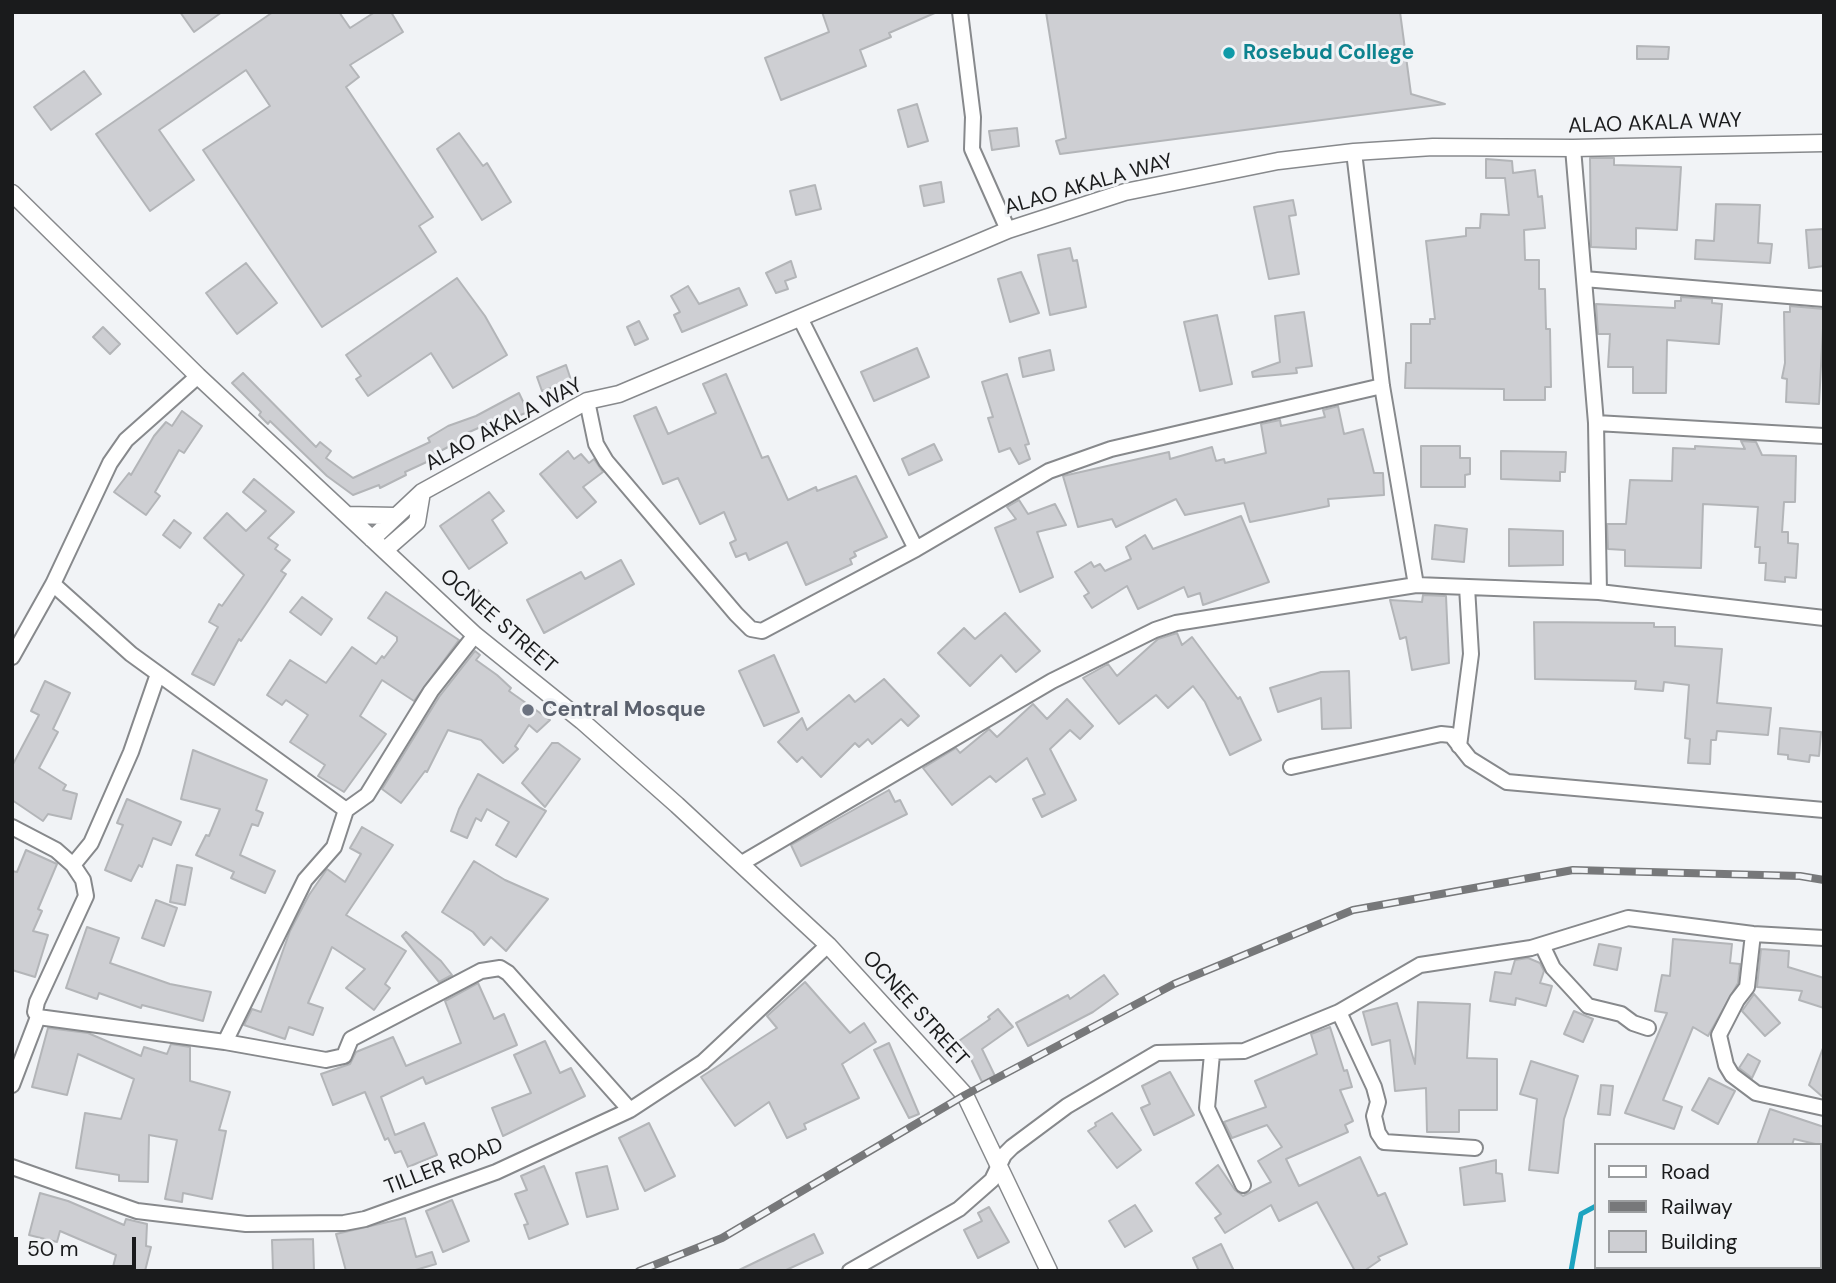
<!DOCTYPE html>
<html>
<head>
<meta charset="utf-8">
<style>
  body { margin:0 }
  #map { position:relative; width:1836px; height:1283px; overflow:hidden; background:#f1f3f6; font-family:"DM Sans",sans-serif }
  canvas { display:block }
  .frame { position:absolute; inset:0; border:14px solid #1a1b1c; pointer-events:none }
  .legend { position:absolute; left:1594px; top:1143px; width:228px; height:126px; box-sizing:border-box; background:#f1f3f6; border:2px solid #9b9d9f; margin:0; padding:9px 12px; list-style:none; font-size:21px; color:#1a1b1c }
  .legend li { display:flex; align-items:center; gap:14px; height:35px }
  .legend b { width:35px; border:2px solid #9b9d9f }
  .scale { position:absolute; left:14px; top:1237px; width:122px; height:32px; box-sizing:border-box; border:4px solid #1a1b1c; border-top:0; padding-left:9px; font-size:21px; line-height:24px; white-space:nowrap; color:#1a1b1c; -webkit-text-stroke:5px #f1f3f6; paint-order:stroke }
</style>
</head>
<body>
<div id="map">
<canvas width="1836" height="1283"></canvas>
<div class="frame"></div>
<ul class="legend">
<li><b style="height:9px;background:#fff"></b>Road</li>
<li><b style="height:9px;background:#77787a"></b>Railway</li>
<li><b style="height:19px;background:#cecfd3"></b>Building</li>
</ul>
<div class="scale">50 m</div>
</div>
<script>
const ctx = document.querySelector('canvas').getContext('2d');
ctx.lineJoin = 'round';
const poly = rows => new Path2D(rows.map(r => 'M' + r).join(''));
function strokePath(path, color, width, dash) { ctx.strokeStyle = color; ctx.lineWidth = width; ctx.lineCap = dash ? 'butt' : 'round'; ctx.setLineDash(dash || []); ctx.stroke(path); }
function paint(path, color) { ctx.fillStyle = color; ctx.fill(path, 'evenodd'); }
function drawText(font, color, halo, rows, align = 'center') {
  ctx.font = font + ' "DM Sans",sans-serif'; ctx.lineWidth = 6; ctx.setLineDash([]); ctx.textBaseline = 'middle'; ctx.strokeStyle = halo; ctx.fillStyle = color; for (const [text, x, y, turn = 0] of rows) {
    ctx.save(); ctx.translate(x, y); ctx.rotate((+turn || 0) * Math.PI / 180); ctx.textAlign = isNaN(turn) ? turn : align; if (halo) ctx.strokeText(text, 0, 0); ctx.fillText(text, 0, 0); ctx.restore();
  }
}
const stream = poly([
  [1772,1267,1774,1271],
  [1571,1271,1581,1214,1596,1206]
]);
const building = poly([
  [180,12,222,12,194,32,180,12],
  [273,12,339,12,350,28,375,12,391,12,403,32,350,65,359,77,346,87,433,217,419,226,436,252,322,327,203,150,270,106,246,70,159,130,194,180,150,211,96,134,273,12],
  [822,12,937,12,889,33,891,37,860,50,866,66,781,100,765,58,829,32,822,12],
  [1046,12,1400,12,1411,94,1445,104,1060,154,1056,141,1066,138,1046,12],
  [1637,46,1669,47,1668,59,1637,59,1637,46],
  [84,71,101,94,51,130,34,107,84,71],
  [917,104,928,141,908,147,898,110,917,104],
  [1017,128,1019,146,992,150,989,131,1017,128],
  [459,133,483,166,487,163,511,202,482,220,437,149,459,133],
  [1590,158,1614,158,1614,165,1681,167,1677,230,1636,228,1636,249,1591,247,1590,158],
  [1486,159,1512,161,1513,173,1535,170,1538,197,1542,196,1545,228,1524,230,1525,260,1539,260,1539,289,1545,289,1546,329,1550,329,1551,387,1545,387,1545,400,1504,400,1504,389,1405,388,1406,363,1411,363,1411,324,1430,324,1430,319,1435,319,1426,241,1466,236,1466,228,1480,228,1481,214,1509,215,1505,178,1486,178,1486,159],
  [941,182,944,202,924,206,920,186,941,182],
  [815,185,821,209,796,215,790,191,815,185],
  [1293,200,1296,215,1289,216,1299,274,1269,279,1254,207,1293,200],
  [1716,204,1760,205,1758,243,1772,244,1770,263,1695,259,1696,240,1714,241,1716,204],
  [1824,229,1824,266,1809,268,1806,230,1824,229],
  [1070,248,1073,261,1077,260,1086,307,1050,315,1038,255,1070,248],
  [791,261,796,277,785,281,788,289,776,293,766,273,791,261],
  [246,263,277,303,237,334,206,293,246,263],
  [1021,272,1039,313,1010,322,998,279,1021,272],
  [457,278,485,316,507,355,453,388,431,353,368,396,356,379,361,376,346,355,457,278],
  [688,286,699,304,739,288,747,305,682,332,674,315,680,312,671,296,688,286],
  [1681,297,1712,299,1712,303,1722,304,1719,344,1667,340,1666,393,1633,393,1633,367,1608,367,1610,334,1598,334,1596,304,1675,308,1675,301,1681,301,1681,297],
  [1790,306,1824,309,1819,404,1786,402,1787,379,1782,378,1785,363,1784,312,1790,312,1790,306],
  [1304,312,1312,366,1296,368,1297,373,1253,377,1252,372,1280,362,1275,316,1304,312],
  [1217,315,1232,384,1200,391,1184,322,1217,315],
  [639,321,648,339,635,345,627,327,639,321],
  [103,327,120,344,110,354,93,337,103,327],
  [917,348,929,377,874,401,861,372,917,348],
  [1050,350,1054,370,1023,377,1019,358,1050,350],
  [566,365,574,389,561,395,557,386,542,391,537,377,566,365],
  [243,373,316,447,320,442,331,451,326,458,353,478,430,442,428,438,448,426,476,416,519,393,528,412,513,418,511,416,501,418,467,433,469,436,429,457,431,460,405,472,406,475,380,488,379,485,353,495,327,476,270,421,268,424,259,415,261,412,232,383,243,373],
  [726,374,762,458,768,456,788,500,816,487,817,491,856,476,887,537,854,552,856,556,850,559,852,564,806,585,787,542,749,560,746,553,736,557,730,543,736,540,724,512,700,524,678,478,663,484,634,416,656,407,668,434,716,413,703,384,726,374],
  [1007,374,1029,444,1025,445,1030,459,1019,464,1010,448,999,452,988,418,993,417,982,382,1007,374],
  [1338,406,1344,434,1363,429,1374,473,1383,473,1384,495,1328,499,1329,506,1250,522,1244,503,1185,515,1176,499,1116,527,1112,519,1078,527,1063,476,1169,452,1170,459,1212,447,1216,461,1224,459,1225,463,1266,453,1261,424,1280,420,1281,426,1325,417,1323,410,1338,406],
  [182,411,202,426,184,453,179,450,155,492,160,496,146,515,114,492,129,473,131,475,154,436,166,422,172,426,182,411],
  [1741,441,1756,442,1762,455,1796,456,1795,502,1784,502,1782,532,1788,532,1788,543,1798,544,1796,578,1785,577,1785,582,1765,580,1766,563,1759,563,1760,547,1755,547,1758,507,1703,504,1701,568,1625,566,1625,550,1608,549,1607,524,1626,524,1630,480,1672,481,1673,448,1695,449,1695,446,1745,449,1741,441],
  [934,444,942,460,909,475,902,459,934,444],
  [1421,446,1460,446,1460,458,1470,458,1470,474,1465,475,1465,487,1421,487,1421,446],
  [568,451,574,459,581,454,589,463,594,459,603,472,583,487,596,502,577,518,540,474,568,451],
  [1501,451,1566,452,1565,472,1560,472,1560,481,1501,479,1501,451],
  [254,479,294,512,268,538,278,545,275,549,290,560,281,571,286,574,241,641,239,639,214,685,192,674,218,627,209,622,219,604,222,606,244,575,204,538,227,513,246,531,266,511,243,492,254,479],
  [489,492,504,511,492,520,507,543,469,569,440,526,489,492],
  [1019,500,1028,514,1055,504,1066,525,1037,532,1053,577,1020,592,995,528,1016,519,1007,507,1019,500],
  [1241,516,1269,582,1203,605,1200,593,1188,597,1184,587,1138,609,1127,586,1092,608,1084,596,1089,593,1075,572,1091,562,1094,567,1100,564,1105,571,1131,559,1126,547,1145,535,1153,549,1241,516],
  [174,520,191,533,180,548,163,535,174,520],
  [1435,525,1467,529,1464,562,1432,559,1435,525],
  [1509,529,1563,531,1563,565,1509,566,1509,529],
  [621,560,634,584,544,633,527,600,581,572,585,579,621,560],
  [478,590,498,610,487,620,468,600,478,590],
  [386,592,459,640,414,701,382,680,360,716,386,734,344,792,318,776,325,765,290,742,308,715,286,700,282,705,267,695,290,660,326,683,352,647,376,664,382,656,384,658,397,641,397,637,368,618,386,592],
  [1423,595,1446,596,1449,663,1412,670,1406,637,1400,639,1390,600,1422,602,1423,595],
  [302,597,332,619,321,635,290,612,302,597],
  [1005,613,1040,651,1016,672,1001,655,970,686,938,653,964,628,975,639,1005,613],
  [1534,622,1654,623,1654,627,1675,627,1675,646,1722,649,1717,703,1771,708,1768,735,1717,731,1716,740,1711,740,1710,764,1688,763,1690,739,1685,738,1689,685,1664,682,1663,691,1635,689,1636,681,1535,679,1534,622],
  [1177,633,1182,645,1192,637,1238,699,1240,697,1261,740,1230,755,1205,702,1193,686,1168,708,1156,695,1119,724,1083,678,1108,664,1117,676,1158,639,1177,633],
  [475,651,480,655,476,660,497,675,511,688,509,691,550,720,537,732,529,725,515,746,518,749,503,763,481,740,448,730,427,772,425,771,401,803,382,789,439,697,475,651],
  [774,655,799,712,764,726,739,671,774,655],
  [1349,671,1351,728,1322,729,1321,698,1278,712,1270,688,1321,672,1349,671],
  [884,679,919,716,908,726,901,719,872,744,868,739,859,747,855,743,821,777,802,757,797,762,778,742,802,718,807,730,849,695,855,702,884,679],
  [45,681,70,693,53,729,58,732,39,768,66,785,63,790,77,794,71,819,48,814,43,821,12,800,12,766,39,715,31,711,45,681],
  [1067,699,1093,726,1080,739,1070,730,1050,749,1076,800,1042,817,1033,799,1045,794,1027,758,996,782,990,776,952,805,923,768,956,748,960,753,989,729,997,737,1033,704,1047,719,1067,699],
  [1780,728,1821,732,1819,756,1810,755,1809,762,1788,759,1788,755,1778,754,1780,728],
  [552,743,558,743,580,759,545,807,522,783,552,743],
  [193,750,267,780,256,810,263,813,258,826,252,824,240,855,275,871,265,893,231,878,234,872,196,855,206,835,209,836,220,809,181,799,193,750],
  [478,774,546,811,516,857,496,845,509,822,487,809,481,821,476,818,467,838,451,831,459,809,478,774],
  [889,790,895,802,900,800,907,814,801,866,791,845,889,790],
  [127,799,181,822,171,845,153,838,142,867,139,865,131,881,105,870,123,825,117,823,127,799],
  [362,827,393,845,346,915,406,951,385,984,390,988,374,1010,346,988,365,969,332,947,308,1003,323,1008,313,1035,289,1027,285,1039,244,1025,252,1009,261,1012,290,931,309,895,327,869,345,882,361,854,350,848,362,827],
  [26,850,57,864,38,909,42,911,33,931,48,935,35,977,12,970,12,871,17,872,26,850],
  [474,861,505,880,548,899,506,951,491,937,484,945,473,932,442,912,474,861],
  [177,865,192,868,185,905,170,902,177,865],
  [156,900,177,908,164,946,142,938,156,900],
  [87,927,119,938,110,963,170,984,211,992,203,1021,142,1005,141,1008,99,993,97,999,66,988,87,927],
  [406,932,441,961,452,975,439,982,402,936,406,932],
  [1673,939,1732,944,1730,963,1740,964,1738,983,1708,1036,1693,1027,1663,1100,1682,1107,1674,1129,1625,1113,1667,1013,1655,1011,1662,975,1670,976,1673,939],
  [1599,944,1621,948,1617,970,1594,965,1599,944],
  [1761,949,1789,951,1788,967,1824,978,1824,1008,1799,1000,1802,991,1757,987,1761,949],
  [1528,958,1540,963,1544,971,1540,983,1552,986,1546,1006,1516,998,1515,1005,1490,1001,1495,972,1511,974,1515,960,1528,958],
  [1104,975,1118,994,1093,1012,1028,1046,1016,1023,1068,995,1070,999,1104,975],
  [805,982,850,1033,864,1023,876,1042,842,1064,859,1098,804,1124,806,1129,787,1138,769,1102,735,1126,701,1077,777,1028,767,1016,805,982],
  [478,983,494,1019,504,1014,517,1045,426,1084,423,1077,381,1097,395,1135,424,1123,437,1155,408,1167,401,1151,395,1153,388,1138,385,1140,365,1092,333,1105,321,1074,350,1064,356,1052,393,1037,406,1066,461,1043,445,1001,478,983],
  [1754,994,1780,1023,1765,1036,1742,1011,1754,994],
  [1418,1002,1470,1004,1467,1058,1497,1059,1497,1110,1459,1110,1459,1132,1427,1132,1426,1088,1395,1091,1390,1040,1372,1045,1363,1012,1397,1003,1415,1064,1418,1002],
  [998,1009,1013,1027,982,1049,995,1076,982,1082,970,1057,968,1059,956,1043,990,1019,988,1017,998,1009],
  [1574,1011,1593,1019,1583,1042,1564,1034,1574,1011],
  [1330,1027,1344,1071,1347,1070,1352,1087,1340,1090,1353,1121,1345,1125,1348,1132,1286,1159,1299,1186,1360,1157,1378,1196,1385,1193,1407,1244,1378,1257,1380,1260,1364,1271,1355,1271,1317,1202,1279,1221,1271,1205,1225,1233,1215,1218,1221,1214,1196,1183,1218,1165,1235,1190,1243,1196,1271,1182,1258,1161,1282,1147,1267,1125,1232,1138,1224,1122,1266,1107,1255,1081,1317,1054,1311,1034,1330,1027],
  [48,1028,88,1033,141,1056,144,1047,167,1054,171,1044,190,1047,190,1081,230,1092,219,1130,226,1131,212,1199,183,1193,182,1202,165,1199,177,1140,149,1135,148,1182,119,1181,119,1175,76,1168,85,1113,121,1119,134,1079,78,1054,67,1095,32,1087,48,1028],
  [545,1041,560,1073,571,1068,585,1096,503,1136,492,1108,531,1093,514,1055,545,1041],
  [889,1043,919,1114,909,1118,874,1050,889,1043],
  [1823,1048,1824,1049,1824,1098,1809,1085,1823,1048],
  [1748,1054,1760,1061,1752,1078,1739,1068,1748,1054],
  [1531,1061,1578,1076,1564,1119,1558,1173,1529,1170,1537,1099,1520,1094,1531,1061],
  [1170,1072,1194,1115,1154,1135,1141,1108,1150,1104,1142,1086,1170,1072],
  [1709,1078,1735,1091,1718,1124,1692,1110,1709,1078],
  [1601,1085,1613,1086,1610,1115,1598,1114,1601,1085],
  [1770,1109,1824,1127,1824,1146,1794,1139,1792,1145,1757,1145,1770,1109],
  [1112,1113,1141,1150,1117,1168,1088,1131,1096,1126,1095,1123,1112,1113],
  [649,1123,675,1176,645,1191,619,1138,649,1123],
  [1496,1160,1496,1173,1502,1174,1505,1201,1464,1205,1460,1168,1496,1160],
  [544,1166,568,1224,529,1239,524,1225,528,1224,515,1194,527,1190,521,1176,544,1166],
  [607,1166,618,1209,587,1217,576,1173,607,1166],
  [40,1193,68,1201,124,1225,126,1219,147,1224,146,1246,151,1247,145,1271,112,1271,116,1255,60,1231,57,1242,29,1235,40,1193],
  [452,1200,469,1241,443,1252,426,1211,452,1200],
  [1135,1205,1152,1231,1125,1247,1109,1221,1135,1205],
  [989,1207,1009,1242,978,1258,964,1230,982,1221,978,1213,989,1207],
  [405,1218,416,1257,432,1252,436,1264,412,1271,346,1271,336,1234,405,1218],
  [814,1234,823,1253,784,1271,737,1271,814,1234],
  [313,1239,314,1271,273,1271,272,1240,313,1239],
  [1221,1244,1234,1271,1199,1271,1193,1258,1221,1244]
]);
const minor = poly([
  [960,12,973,117,972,149,1008,230],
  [1573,148,1596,423,1599,592],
  [1354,152,1382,386,1416,585],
  [1584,279,1824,299],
  [800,318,916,549],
  [587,401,596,444,606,461,736,614,751,629,762,631,916,549,1049,471,1111,449,1382,386],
  [1596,423,1824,436],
  [53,584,131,654,346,810],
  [12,657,53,584,110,463,126,440,198,376],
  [1459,746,1471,654,1467,587],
  [1291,767,1441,734,1451,735,1470,759,1507,782,1824,810],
  [12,827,56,850,73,865,83,880,86,896,37,1002,35,1012,38,1017,225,1042,305,880,334,847,346,810,367,795,431,691,475,635],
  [742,863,1052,681,1155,630,1176,623,1416,585,1599,592,1824,618],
  [73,865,91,843,131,752,158,674],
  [1753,934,1747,987,1737,1000,1719,1035,1726,1065,1732,1075,1756,1093,1824,1108],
  [1542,945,1553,968,1588,1006,1621,1014,1633,1023,1648,1028],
  [1339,1012,1374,1087,1378,1102,1374,1116,1378,1133,1384,1142,1475,1148],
  [225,1042,326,1060,344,1056,351,1039,481,971,500,968,508,973,630,1110],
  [1212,1054,1207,1108,1243,1185],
  [12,1085,38,1017],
  [12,1167,137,1211,246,1224,344,1223,365,1219,496,1172,630,1110,703,1062,828,945],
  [850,1271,959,1209,992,1180,1004,1155,1012,1147,1067,1106,1157,1053,1244,1051,1339,1012,1420,965,1531,948,1628,918,1753,934,1824,938]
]);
const tertiary = poly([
  [12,193,198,376,475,635,582,721,677,805,828,945,965,1095,1049,1271],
  [347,515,395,516],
  [372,539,422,492,587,401,619,394,1008,230,1125,192,1278,161,1354,152,1433,147,1573,148,1824,143],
  [385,550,417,522,422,492]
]);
const rail = poly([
  [639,1271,722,1238,965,1095,1174,984,1353,910,1573,870,1800,876,1824,880]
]);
const markers = [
  [1229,53,7,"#0f9aa8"],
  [528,710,7,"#6b7280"]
];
const cultureNames = [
  ["Rosebud College",1243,53]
];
const streetNames = [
  ["ALAO AKALA WAY",1655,124,-2],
  ["ALAO AKALA WAY",1089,185,-16],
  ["ALAO AKALA WAY",504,425,-28],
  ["OCNEE STREET",498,622,41],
  ["OCNEE STREET",915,1009,48],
  ["TILLER ROAD",444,1167,-21]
];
const worshipNames = [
  ["Central Mosque",542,710]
];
strokePath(stream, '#1da4c0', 5);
paint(building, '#cecfd3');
strokePath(building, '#b3b5b8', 2);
strokePath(minor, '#87898c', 18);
strokePath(tertiary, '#87898c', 19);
strokePath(minor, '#fff', 14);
strokePath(tertiary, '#fff', 16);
strokePath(rail, '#77787a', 8);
strokePath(rail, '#f1f3f6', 5, [16]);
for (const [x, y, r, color] of markers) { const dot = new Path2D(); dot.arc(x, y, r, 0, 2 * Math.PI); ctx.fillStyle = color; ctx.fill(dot); strokePath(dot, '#f1f3f6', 2.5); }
drawText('bold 21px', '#0d838f', '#f1f3f6', cultureNames, 'left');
drawText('21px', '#1a1b1c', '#f1f3f6', streetNames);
drawText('bold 21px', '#5b616d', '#f1f3f6', worshipNames, 'left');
</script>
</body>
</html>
